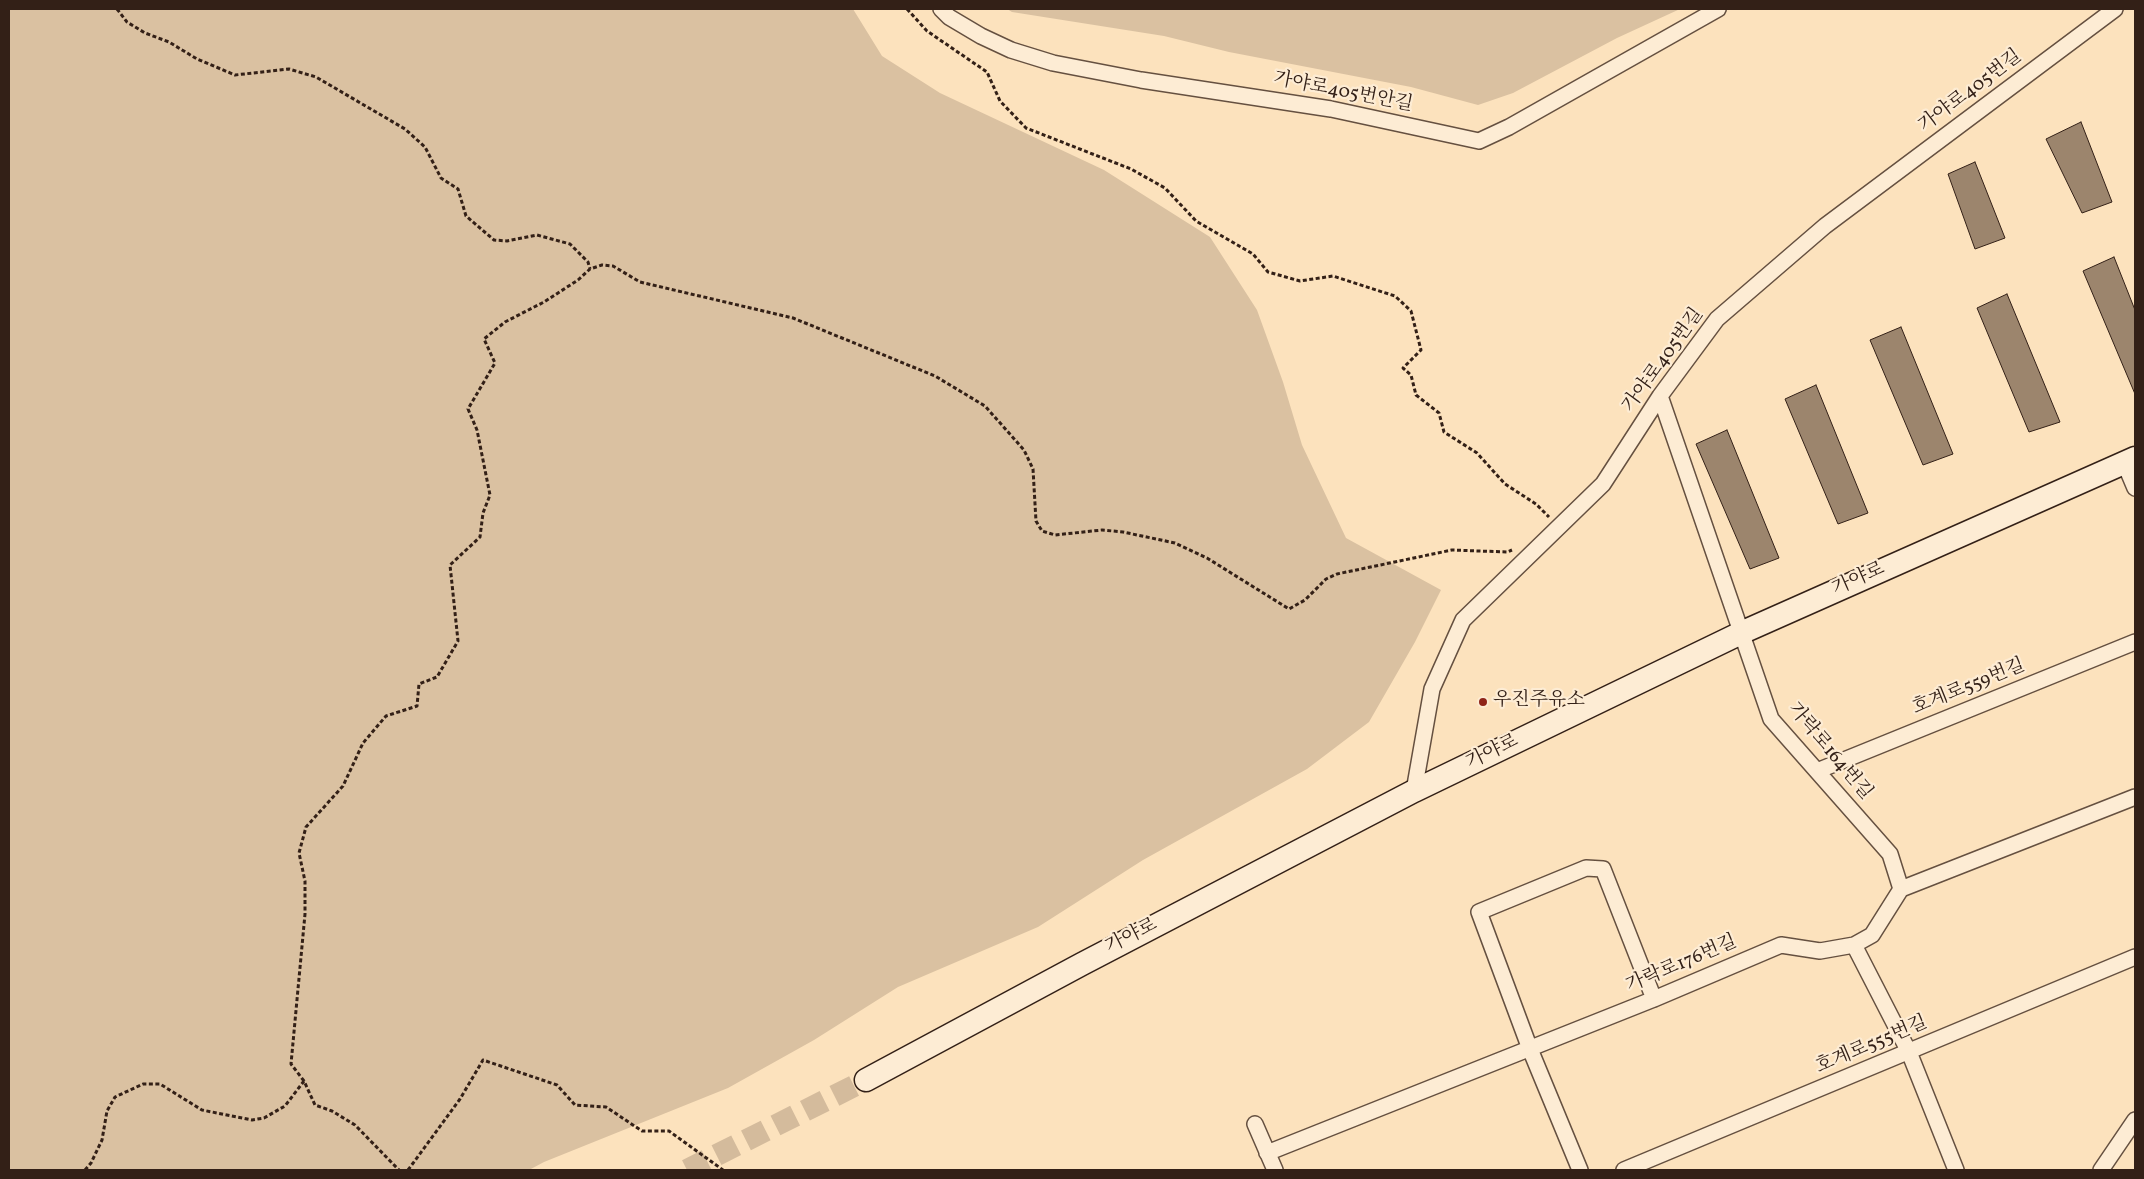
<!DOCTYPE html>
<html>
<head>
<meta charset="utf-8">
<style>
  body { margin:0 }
  #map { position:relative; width:2144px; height:1179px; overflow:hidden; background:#fce2bd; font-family:Vollkorn,serif }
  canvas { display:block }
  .frame { position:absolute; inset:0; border:10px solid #332017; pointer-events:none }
</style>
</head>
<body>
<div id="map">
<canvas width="2144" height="1179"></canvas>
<div class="frame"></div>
</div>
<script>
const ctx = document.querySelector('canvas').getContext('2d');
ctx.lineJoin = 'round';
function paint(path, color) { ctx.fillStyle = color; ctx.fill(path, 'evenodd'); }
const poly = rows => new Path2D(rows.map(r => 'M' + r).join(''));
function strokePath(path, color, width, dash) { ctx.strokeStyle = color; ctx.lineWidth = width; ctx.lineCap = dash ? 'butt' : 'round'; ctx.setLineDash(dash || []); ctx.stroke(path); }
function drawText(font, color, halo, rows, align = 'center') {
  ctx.font = font + ' Vollkorn,"Noto Serif KR",serif'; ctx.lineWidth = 4.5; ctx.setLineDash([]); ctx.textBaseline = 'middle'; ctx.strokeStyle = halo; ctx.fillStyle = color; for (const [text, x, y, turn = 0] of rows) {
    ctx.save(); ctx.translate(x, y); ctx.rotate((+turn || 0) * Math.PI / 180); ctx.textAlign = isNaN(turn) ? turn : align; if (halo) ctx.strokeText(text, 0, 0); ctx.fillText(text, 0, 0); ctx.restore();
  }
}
const green = poly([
  [9,9,853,9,882,56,940,93,1104,170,1210,237,1257,310,1283,382,1302,445,1346,538,1441,590,1415,642,1369,722,1307,769,1143,860,1038,927,898,987,814,1040,728,1088,544,1162,529,1170,9,1170],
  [1007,9,1680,9,1617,38,1513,93,1478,105,1411,87,1229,52,1164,36,1012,12]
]);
const building = poly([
  [2081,122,2112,202,2082,213,2046,139,2081,122],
  [1975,162,2005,238,1975,249,1948,174,1975,162],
  [2114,257,2135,310,2135,394,2083,271,2114,257],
  [2007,294,2060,422,2029,432,1977,308,2007,294],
  [1901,327,1953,454,1923,465,1870,340,1901,327],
  [1816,385,1868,513,1838,524,1785,399,1816,385],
  [1727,430,1779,558,1750,569,1696,444,1727,430]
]);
const secondaryTunnel = poly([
  [687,1170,866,1080]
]);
const path = poly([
  [117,9,127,22,145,33,169,42,197,59,235,75,289,69,316,77,405,129,425,147,441,178,458,189,466,216,494,240,507,241,537,235,570,244,588,262,590,269],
  [907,9,927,31,987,72,1000,101,1026,128,1131,169,1165,188,1196,221,1253,254,1268,272,1300,281,1333,276,1395,296,1411,311,1421,350,1403,368,1411,375,1416,395,1439,413,1444,432,1477,453,1505,484,1536,504,1549,517],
  [304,1081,291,1064,305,914,305,881,299,853,306,827,343,786,363,743,386,716,417,706,419,684,437,677,458,641,450,565,480,537,483,513,490,495,477,430,468,409,495,363,484,339,505,322,544,302,578,280,590,269,602,265,613,266,640,282,793,318,935,376,985,406,1024,450,1033,469,1036,521,1042,531,1055,535,1102,530,1123,532,1175,543,1207,558,1289,609,1305,600,1326,579,1337,574,1452,550,1507,552,1512,550],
  [85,1170,91,1163,102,1140,107,1111,115,1097,143,1084,160,1084,202,1110,252,1120,264,1118,285,1106,304,1081,315,1105,332,1111,355,1125,399,1170],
  [408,1170,460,1099,483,1060,557,1085,575,1105,606,1107,642,1131,669,1131,723,1170]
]);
const street = poly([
  [941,9,949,17,981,36,1011,50,1053,63,1141,80,1331,109,1479,141,1509,127,1718,9],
  [2124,462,2135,488],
  [1817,771,2135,642],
  [1414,791,1432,689,1463,620,1603,484,1660,396,1717,319,1825,226,2115,9],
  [1901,889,2135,797],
  [1854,945,1909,1052,1956,1170],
  [1255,1124,1275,1170],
  [1267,1153,1654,999,1781,945,1820,951,1854,945,1872,935,1901,889,1890,854,1771,719,1660,396],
  [1580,1170,1530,1049,1479,912,1586,868,1603,869,1654,999],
  [1624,1170,2135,957],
  [2101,1170,2135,1120]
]);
const secondary = poly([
  [866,1080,1082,964,1414,791,1743,632,2135,458]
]);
const markers = [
  [1483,702,5,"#8f2418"]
];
const streetNames = [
  ["가야로405번길",1971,92,-37],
  ["가야로405번안길",1343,93,11],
  ["가야로405번길",1664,361,-54],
  ["가야로",1859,580,-24],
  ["호계로559번길",1969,688,-22],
  ["가락로164번길",1829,752,50],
  ["가야로",1493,753,-26],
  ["가야로",1132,937,-27],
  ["가락로176번길",1682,965,-23],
  ["호계로555번길",1872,1046,-23]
];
const poiNames = [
  ["우진주유소",1493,702]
];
paint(green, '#dac1a1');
paint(building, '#9c856d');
strokePath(building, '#332017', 1);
strokePath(secondaryTunnel, '#d4bb9c', 22, [22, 11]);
strokePath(street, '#655040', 18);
strokePath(secondary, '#332017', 25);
strokePath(path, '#332017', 3, [4, 2.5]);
strokePath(street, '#fdecd4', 15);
strokePath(secondary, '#fdecd4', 22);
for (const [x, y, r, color] of markers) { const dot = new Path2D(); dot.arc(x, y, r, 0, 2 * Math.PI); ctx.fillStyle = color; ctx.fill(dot); strokePath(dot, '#fdecd4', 2); }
drawText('19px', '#332017', '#fdecd4', streetNames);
drawText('19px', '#332017', '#fdecd4', poiNames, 'left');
</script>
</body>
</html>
